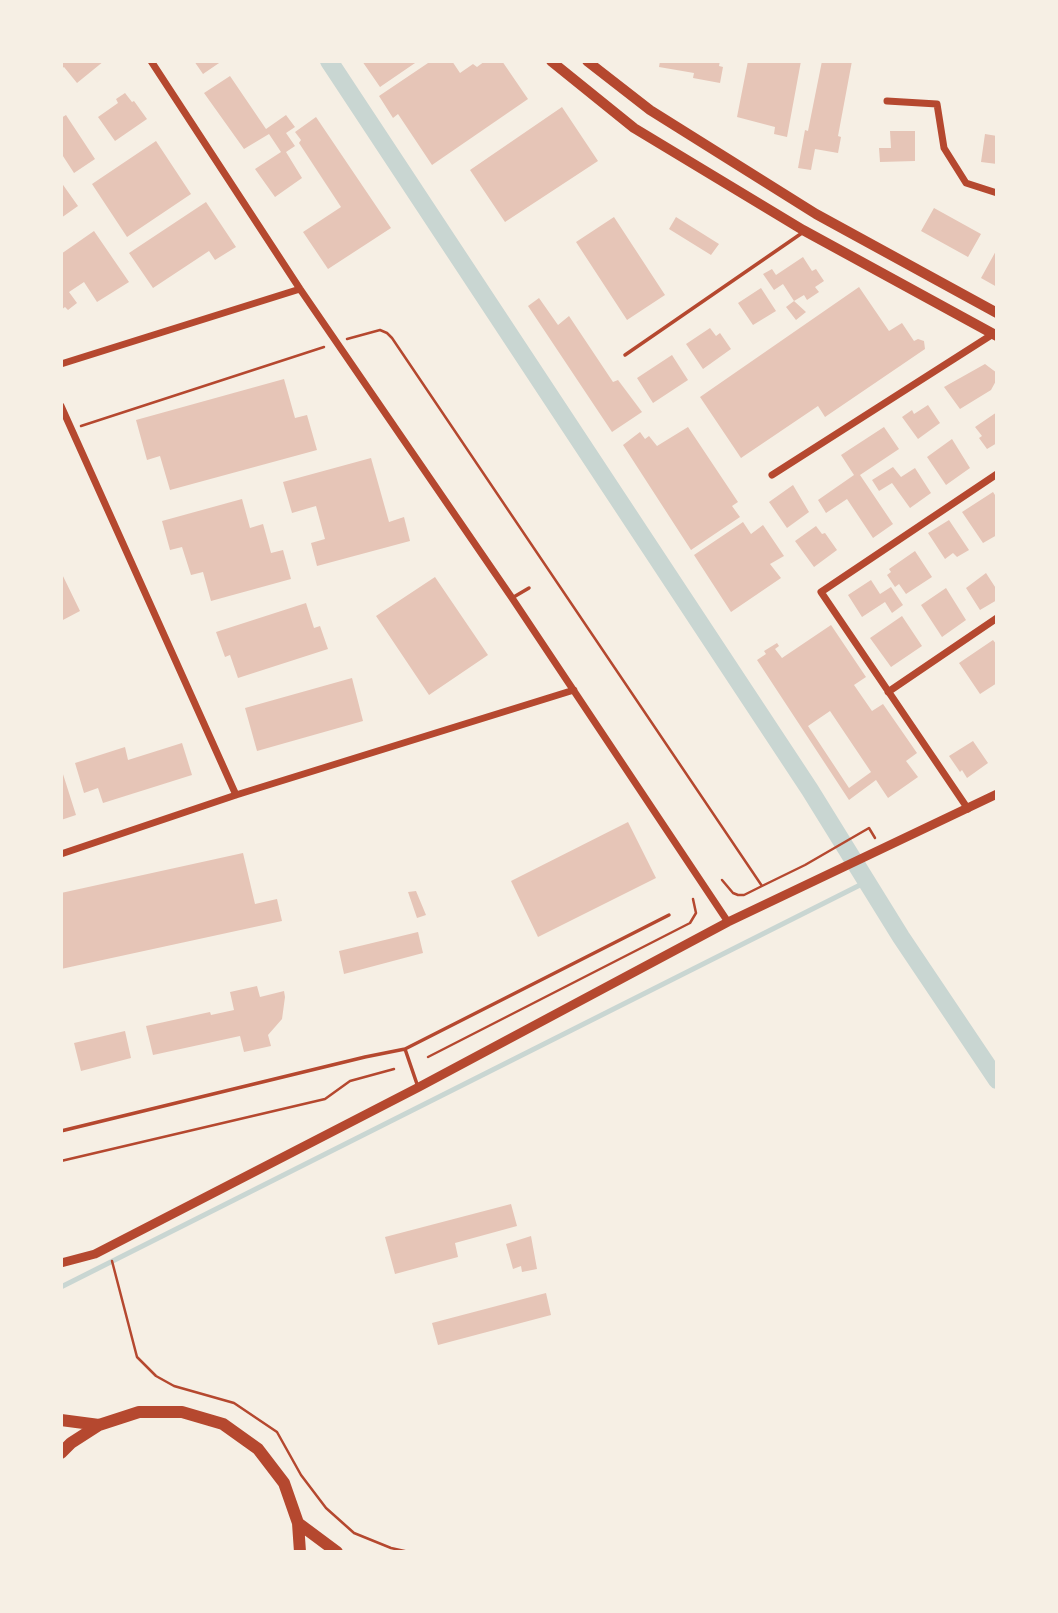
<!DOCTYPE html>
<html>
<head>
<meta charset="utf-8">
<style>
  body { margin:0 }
  #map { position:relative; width:1058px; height:1613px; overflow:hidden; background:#f6efe4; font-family:Mulish,sans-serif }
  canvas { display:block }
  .frame { position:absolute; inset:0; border:63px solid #f6efe4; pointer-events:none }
</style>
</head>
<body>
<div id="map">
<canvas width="1058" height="1613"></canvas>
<div class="frame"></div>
</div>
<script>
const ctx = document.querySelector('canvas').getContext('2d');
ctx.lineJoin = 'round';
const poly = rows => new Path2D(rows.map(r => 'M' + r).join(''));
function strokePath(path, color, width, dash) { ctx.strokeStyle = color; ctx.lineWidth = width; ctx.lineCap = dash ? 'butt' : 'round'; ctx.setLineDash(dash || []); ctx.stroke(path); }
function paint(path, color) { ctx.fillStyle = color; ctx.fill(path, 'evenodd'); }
const stream = poly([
  [61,1287,866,882]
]);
const canal = poly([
  [329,61,810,790,901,937,997,1080]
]);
const building = poly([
  [61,61,104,61,77,83,64,67,61,69],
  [194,61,222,61,203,74],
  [362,61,418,61,380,87],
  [431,61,452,61,460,73,473,64,477,67,485,61,502,61,528,99,432,165,398,114,393,118,379,96],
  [660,61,720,61,719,66,723,67,720,83,693,78,694,73,659,67],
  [748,61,801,61,787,137,774,134,775,127,737,117],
  [822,61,852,61,838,136,841,137,838,153,815,149,811,170,798,168,805,130,808,131],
  [230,76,266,129,286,115,295,127,286,133,295,146,286,152,302,178,275,197,255,169,281,152,269,134,244,149,204,93],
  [125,93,132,102,134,101,147,119,115,141,98,117,118,103,116,99],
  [562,107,598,161,505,222,470,170],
  [66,115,95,159,74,173,61,153,61,118],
  [316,117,391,228,328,269,303,232,341,207,299,143,301,140,295,132],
  [890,131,915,131,915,161,880,162,879,148,891,148],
  [985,134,997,136,997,164,981,162],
  [156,141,191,194,127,237,92,184],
  [61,182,78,206,61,218],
  [206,202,236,247,215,260,209,251,153,288,129,253],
  [934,208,981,234,968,257,921,231],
  [614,217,665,295,627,320,576,242],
  [676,217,719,244,711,255,669,229],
  [94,231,129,282,97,302,84,282,69,292,77,303,68,310,65,307,61,310,61,254],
  [997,249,997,287,981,278],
  [803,257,812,271,816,269,824,281,815,287,819,292,807,300,804,295,794,301,783,284,774,290,763,274,772,269,776,275],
  [859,287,889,331,902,323,914,341,918,339,924,341,925,349,825,417,818,406,741,458,700,397],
  [761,288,776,311,753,325,738,303],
  [539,298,558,325,569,316,613,382,618,380,642,412,612,432,528,306],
  [794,301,806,312,796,320,786,307],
  [710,328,716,336,720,333,731,349,703,369,686,344],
  [672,355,688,380,653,403,637,378],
  [985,364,997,373,997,379,991,390,960,409,944,387],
  [284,379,295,418,307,415,317,450,170,490,160,456,147,460,136,420],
  [928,405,940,423,918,439,902,417,912,410,914,414],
  [997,412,997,443,987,449,979,438,982,436,975,427],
  [688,427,738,502,732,506,740,517,691,550,623,445,640,432,645,439,649,436,657,446],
  [884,427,899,449,860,475,893,524,873,538,847,499,826,513,818,500,854,475,841,455],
  [952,439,970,468,946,485,927,457],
  [371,458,389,522,404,517,410,541,317,566,311,543,325,539,316,506,292,513,283,482],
  [893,467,901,477,915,468,931,493,910,508,892,483,879,491,872,480],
  [793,485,809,512,787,528,769,502],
  [993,492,997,498,997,535,983,543,962,512],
  [242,499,250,528,263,524,271,553,283,550,291,579,211,601,203,572,191,575,182,547,170,550,162,521],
  [949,520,969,550,957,557,953,553,945,559,928,533],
  [743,522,751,534,763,525,784,556,770,564,781,578,731,612,694,555],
  [816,526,822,534,825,533,837,550,814,567,795,541],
  [915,551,932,577,906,594,899,584,895,587,887,575,891,572,889,569],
  [61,572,80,611,61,621],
  [986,573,997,590,997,600,980,610,966,588],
  [435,577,488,655,429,695,376,616],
  [871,580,880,594,891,587,903,605,892,613,885,602,862,617,848,595],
  [946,588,966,620,942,637,921,605],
  [306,603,314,628,320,626,328,649,238,678,230,655,225,657,216,632],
  [902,616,922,646,891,667,870,638],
  [831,625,866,677,854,685,872,711,883,704,917,753,906,761,918,777,888,798,876,780,849,800,757,660,766,654,764,651,777,643,779,646,775,649,782,658],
  [830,711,871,772,849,788,808,726],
  [993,640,997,645,997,683,980,694,959,663],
  [352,678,363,721,257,751,245,708],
  [973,741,988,763,967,778,962,770,960,772,949,756],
  [182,743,192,775,103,803,98,788,84,793,75,763,125,747,128,760],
  [62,771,76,815,61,820,61,772],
  [628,822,656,878,538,937,511,881],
  [243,853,255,904,277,899,282,921,61,969,61,893],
  [416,891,426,915,417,918,408,892],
  [418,932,423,953,344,974,339,951],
  [257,986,260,997,284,991,285,997,282,1019,268,1035,271,1046,244,1052,240,1036,153,1055,146,1026,210,1012,211,1015,234,1010,230,992],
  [125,1031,131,1058,81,1071,74,1043],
  [511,1204,517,1226,455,1243,458,1257,395,1274,385,1237],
  [531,1236,537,1269,522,1272,521,1266,513,1269,506,1244],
  [546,1293,551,1315,438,1345,432,1323]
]);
const path = poly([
  [347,339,380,330,387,333,392,338,762,886,805,865,869,828,875,838],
  [81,426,324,347],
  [722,880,733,893,738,895,744,895,762,886],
  [428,1057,690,923,696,913,693,899],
  [61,1161,325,1099,350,1081,394,1069],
  [112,1261,137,1357,156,1376,174,1386,234,1403,277,1432,301,1475,326,1508,354,1533,391,1548,409,1552]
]);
const service = poly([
  [625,355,802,233],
  [512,598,529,588],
  [405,1049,418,1087],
  [61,1131,365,1057,405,1049,669,915]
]);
const minor = poly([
  [151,61,300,289,512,598,728,922],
  [887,101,937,104,944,148,966,183,997,193],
  [61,364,300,289],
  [61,406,236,795],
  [772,475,993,334],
  [888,692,997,618],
  [968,809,821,592,997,474],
  [61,854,236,795,574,690]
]);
const tertiary = poly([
  [61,1263,95,1254,419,1087,728,922,997,794]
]);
const secondary = poly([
  [551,61,634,128,803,230,997,336],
  [587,61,650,110,816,214,997,313]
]);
const primary = poly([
  [61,1420,99,1425],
  [61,1453,71,1443,99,1425,139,1412,182,1412,223,1424,258,1449,284,1483,298,1523,300,1552],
  [298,1523,337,1552]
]);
strokePath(stream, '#c9d6d2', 5);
strokePath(canal, '#c9d6d2', 18);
paint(building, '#e6c5b7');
strokePath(path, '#b5482f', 2.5);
strokePath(service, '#b5482f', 3.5);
strokePath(minor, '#b5482f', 7);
strokePath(tertiary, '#b5482f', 9);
strokePath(secondary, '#b5482f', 10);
strokePath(primary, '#b5482f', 12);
</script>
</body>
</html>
